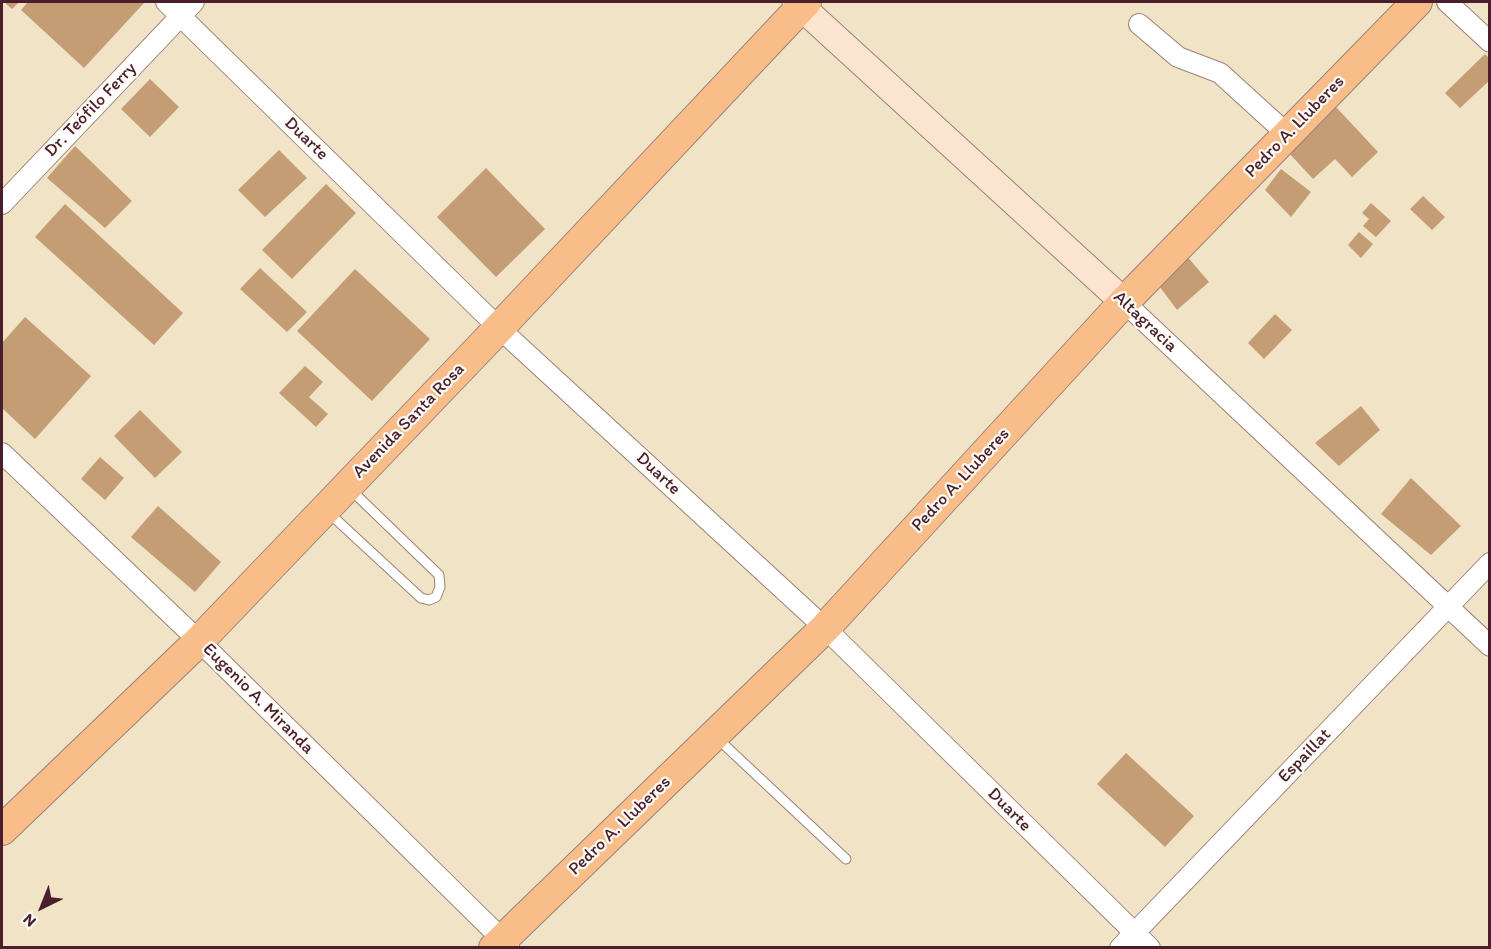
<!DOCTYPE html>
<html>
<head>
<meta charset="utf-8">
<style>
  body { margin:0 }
  #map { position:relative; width:1491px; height:949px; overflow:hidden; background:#f0e3c6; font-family:Itim,sans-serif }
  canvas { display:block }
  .frame { position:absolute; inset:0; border:3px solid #4a1f2b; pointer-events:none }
  .north { position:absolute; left:12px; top:877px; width:60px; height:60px; -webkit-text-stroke:4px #fdfcf7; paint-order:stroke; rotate:223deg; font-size:16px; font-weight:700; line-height:24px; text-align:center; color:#4a1f2b }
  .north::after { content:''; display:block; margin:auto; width:21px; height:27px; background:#4a1f2b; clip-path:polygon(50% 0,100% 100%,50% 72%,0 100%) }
</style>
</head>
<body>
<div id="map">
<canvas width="1491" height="949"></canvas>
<div class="frame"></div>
<div class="north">N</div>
</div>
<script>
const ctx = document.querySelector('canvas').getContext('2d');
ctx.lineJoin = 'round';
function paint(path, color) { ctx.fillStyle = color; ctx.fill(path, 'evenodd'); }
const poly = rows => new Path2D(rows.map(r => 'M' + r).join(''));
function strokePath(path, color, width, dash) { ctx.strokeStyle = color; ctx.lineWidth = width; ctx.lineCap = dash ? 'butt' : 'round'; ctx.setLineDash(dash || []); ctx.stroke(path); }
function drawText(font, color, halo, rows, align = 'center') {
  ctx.font = font + ' Itim,sans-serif'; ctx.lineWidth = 4.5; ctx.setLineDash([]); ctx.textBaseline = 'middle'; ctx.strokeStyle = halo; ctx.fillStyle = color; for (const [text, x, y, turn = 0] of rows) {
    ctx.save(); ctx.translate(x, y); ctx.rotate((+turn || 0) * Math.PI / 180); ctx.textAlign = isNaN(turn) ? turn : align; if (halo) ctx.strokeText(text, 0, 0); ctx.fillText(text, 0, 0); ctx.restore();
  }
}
const building = poly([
  [4,2,19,2,12,9],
  [28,2,142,2,144,3,84,68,21,10],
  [1485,54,1490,59,1490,80,1460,108,1445,93],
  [150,79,179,107,150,137,121,109],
  [1336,107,1378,152,1352,177,1335,159,1313,179,1288,152],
  [75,146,132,201,105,228,47,178],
  [279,150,307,178,265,217,238,190],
  [486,168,545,229,496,277,437,217],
  [1281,169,1311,192,1291,217,1265,190],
  [326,184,356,213,292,279,262,250],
  [1423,196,1445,217,1432,230,1410,209],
  [1371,203,1391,221,1376,237,1363,226,1369,219,1362,213],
  [65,204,183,313,154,345,35,237],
  [1359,232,1373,244,1361,258,1348,245],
  [1185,254,1209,282,1177,310,1157,283],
  [260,268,307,312,287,332,240,289],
  [355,269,430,339,372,401,297,331],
  [1275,314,1292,330,1264,359,1248,343],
  [25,317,91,376,35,439,2,408,2,343],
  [305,366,323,382,309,397,328,414,316,427,279,393],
  [1361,406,1380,430,1339,466,1315,443],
  [140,410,182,452,155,478,114,436],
  [100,457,124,478,105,500,81,479],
  [1411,478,1461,526,1431,555,1381,514],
  [158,506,221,562,195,592,131,537],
  [1126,753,1194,816,1165,847,1097,784]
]);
const lane = poly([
  [329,513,421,598,429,600,436,597,440,587,439,575,349,488],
  [717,738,846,859]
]);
const street = poly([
  [166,2,499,328,825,628,1150,948],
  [1447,2,1490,42],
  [1139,24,1178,57,1220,73,1287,134],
  [2,204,194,2],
  [1124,302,1490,646],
  [2,453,199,641,509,946],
  [1120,948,1490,563]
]);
const secondary = poly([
  [796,2,1124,302]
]);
const primary = poly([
  [2,830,199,641,499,328,806,2],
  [494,948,825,628,1124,302,1417,2]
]);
const streetNames = [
  ["Dr. Teófilo Ferry",91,110,-46],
  ["Pedro A. Lluberes",1295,127,-46],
  ["Duarte",306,139,44],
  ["Altagracia",1145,322,43],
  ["Avenida Santa Rosa",409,421,-46],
  ["Duarte",658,474,43],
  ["Pedro A. Lluberes",961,480,-47],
  ["Eugenio A. Miranda",258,699,45],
  ["Espaillat",1305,756,-46],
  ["Duarte",1009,810,45],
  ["Pedro A. Lluberes",620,826,-44]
];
paint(building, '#c49d75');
strokePath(lane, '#9d8178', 11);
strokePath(street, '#9d8178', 22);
strokePath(secondary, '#9d8178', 29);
strokePath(primary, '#9d8178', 32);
strokePath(lane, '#fff', 9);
strokePath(street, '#fff', 20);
strokePath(secondary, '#fce5d0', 27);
strokePath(primary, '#f8bd89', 30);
drawText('18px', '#4a1f2b', '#fdfcf7', streetNames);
</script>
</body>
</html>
